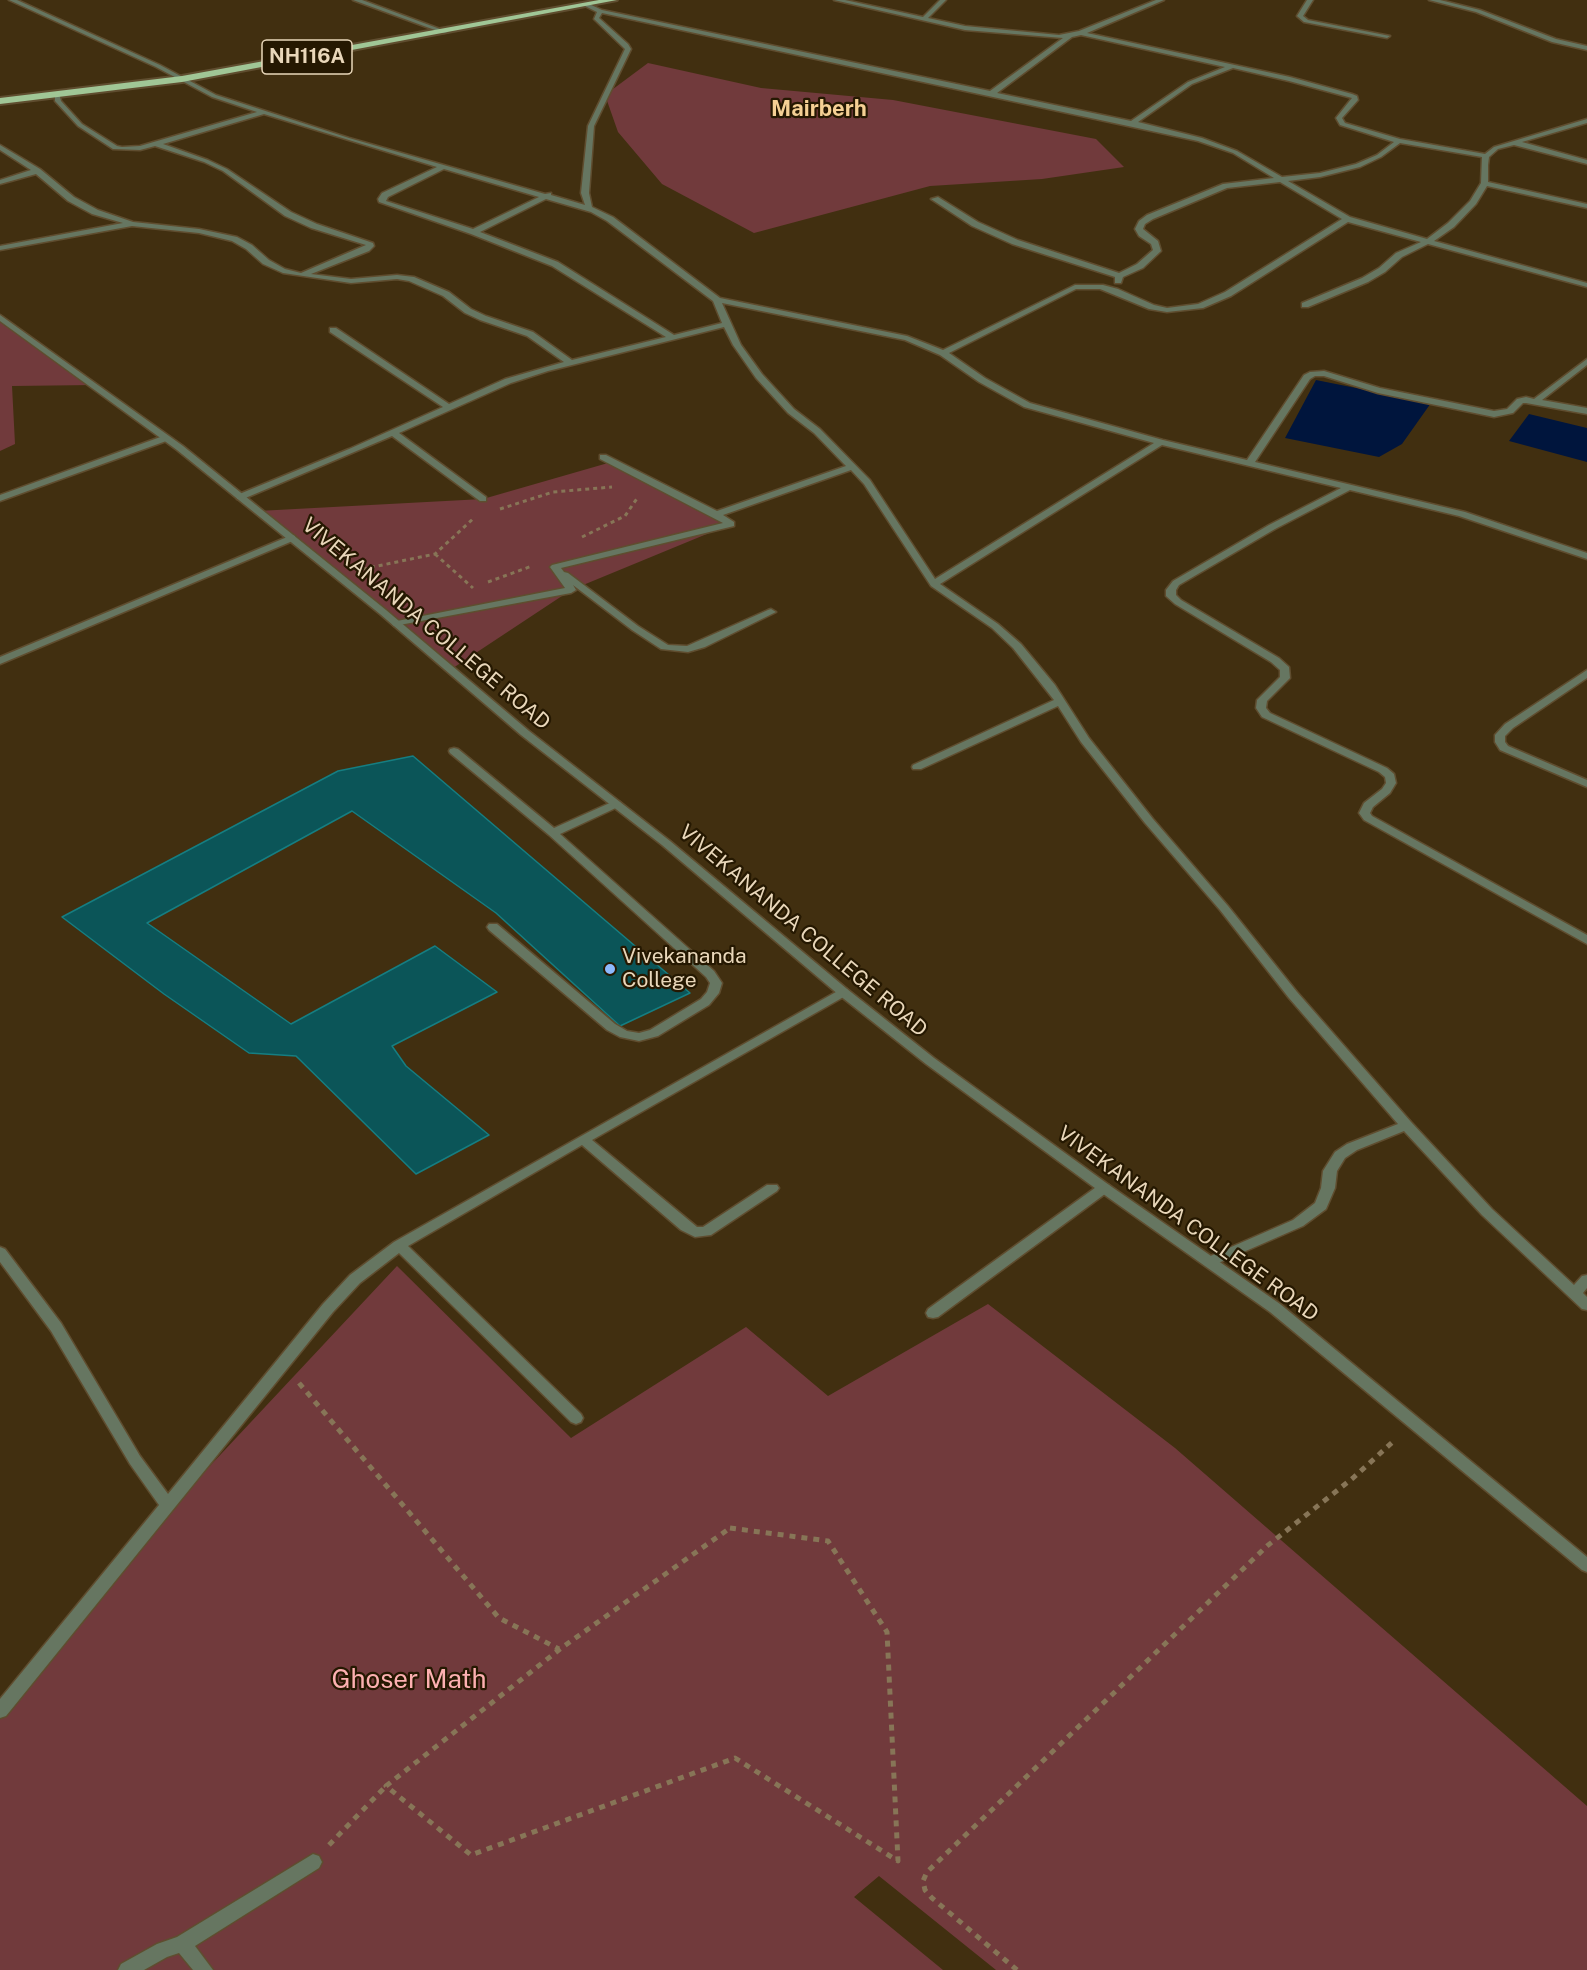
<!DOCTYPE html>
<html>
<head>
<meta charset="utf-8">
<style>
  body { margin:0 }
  canvas { display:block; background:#412f10 }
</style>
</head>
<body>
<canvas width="1587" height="1970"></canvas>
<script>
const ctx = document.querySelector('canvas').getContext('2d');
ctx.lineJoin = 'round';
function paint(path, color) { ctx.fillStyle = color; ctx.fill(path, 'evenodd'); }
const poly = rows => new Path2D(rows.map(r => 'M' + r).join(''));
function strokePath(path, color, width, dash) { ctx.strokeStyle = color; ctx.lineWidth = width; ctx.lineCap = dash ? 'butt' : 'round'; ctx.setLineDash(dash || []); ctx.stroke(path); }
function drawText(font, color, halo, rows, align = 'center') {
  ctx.font = font + ' "Public Sans",sans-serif'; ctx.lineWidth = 4.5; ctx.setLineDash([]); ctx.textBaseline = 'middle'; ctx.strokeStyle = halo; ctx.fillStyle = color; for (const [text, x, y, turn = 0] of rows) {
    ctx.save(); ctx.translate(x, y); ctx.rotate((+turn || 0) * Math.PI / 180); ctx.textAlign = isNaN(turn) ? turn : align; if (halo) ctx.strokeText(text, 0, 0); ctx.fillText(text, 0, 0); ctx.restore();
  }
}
const green = poly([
  [648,63,761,88,893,100,1096,139,1124,167,1042,179,930,186,754,233,662,184,618,132,605,95],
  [0,322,93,385,12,386,15,444,0,451],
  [608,463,700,512,731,524,571,590,450,670,258,511,483,499],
  [397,1266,571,1438,746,1327,828,1396,988,1304,1175,1448,1587,1806,1587,1970,996,1970,879,1876,854,1897,943,1970,0,1970,0,1717,134,1547]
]);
const water = poly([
  [1316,380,1431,403,1402,444,1379,457,1285,438],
  [1529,414,1587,428,1587,462,1509,441]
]);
const building = poly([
  [413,756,690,993,620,1026,496,913,352,811,147,923,291,1024,435,946,497,992,392,1046,406,1066,489,1135,416,1174,296,1056,249,1053,164,994,62,917,338,771,413,756]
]);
const pathFar1 = poly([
  [500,509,553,492,612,487],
  [582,537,625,516,638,497],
  [435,554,473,588],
  [363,569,435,554,475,517],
  [488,582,532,566]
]);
const path = poly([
  [299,1383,499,1618,559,1649],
  [730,1528,828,1541,887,1632,898,1861,735,1758,471,1855,386,1786,560,1649,730,1528],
  [329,1845,386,1786],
  [1017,1970,932,1898,925,1890,923,1881,927,1872,1267,1546,1353,1478,1396,1439]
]);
const service = poly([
  [166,435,170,438,169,440,0,501,0,495,166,435],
  [292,535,295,536,295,540,0,664,0,657,292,535],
  [454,748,458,749,554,828,612,802,620,802,621,804,620,806,560,834,714,971,722,983,719,993,709,1005,658,1036,639,1041,620,1037,607,1030,489,930,487,927,489,924,497,924,615,1024,627,1031,639,1033,650,1030,701,999,707,992,710,983,706,977,549,835,450,753,449,751,450,749,454,748]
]);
const minor = poly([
  [9,0,17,0,160,65,216,95,349,138,545,194,551,193,551,195,585,205,581,193,588,126,625,49,594,19,597,12,585,6,587,3,602,10,990,91,1063,38,965,30,834,0,845,0,923,17,940,0,946,0,928,18,965,26,1059,35,1079,31,1156,0,1164,0,1087,33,1290,77,1352,94,1357,96,1358,100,1342,118,1345,123,1400,139,1485,154,1494,147,1587,119,1587,123,1522,142,1587,160,1587,164,1514,145,1498,149,1489,157,1488,165,1488,182,1587,204,1587,208,1487,186,1476,204,1454,227,1434,241,1587,283,1587,287,1428,244,1402,257,1385,272,1368,282,1308,307,1302,307,1302,303,1362,278,1379,268,1396,253,1421,242,1348,222,1231,296,1203,308,1167,312,1149,309,1100,289,1076,289,949,353,985,378,1030,403,1163,440,1247,460,1304,375,1310,372,1324,371,1380,388,1494,411,1507,409,1517,399,1526,397,1534,399,1587,359,1587,365,1542,400,1587,408,1587,414,1526,403,1523,403,1513,413,1494,417,1378,393,1324,376,1315,376,1310,379,1255,462,1465,512,1587,553,1587,559,1459,516,1350,490,1275,529,1179,585,1176,590,1176,595,1181,600,1279,658,1289,667,1290,678,1267,701,1266,708,1270,713,1387,768,1394,774,1396,783,1390,793,1373,807,1370,813,1372,816,1587,935,1587,944,1364,820,1359,813,1364,803,1382,789,1386,783,1385,777,1379,772,1262,717,1256,708,1257,700,1280,677,1280,670,1271,662,1175,604,1166,596,1166,590,1173,581,1269,525,1341,488,1162,445,940,584,998,624,1021,644,1055,685,1089,738,1153,819,1228,906,1297,992,1411,1122,1492,1209,1574,1285,1582,1276,1587,1275,1587,1288,1583,1293,1587,1297,1587,1310,1582,1309,1482,1215,1404,1131,1357,1150,1345,1158,1337,1171,1335,1188,1326,1209,1303,1226,1216,1264,1206,1264,1204,1261,1206,1258,1293,1220,1315,1203,1321,1188,1323,1171,1335,1152,1347,1144,1398,1124,1289,998,1220,910,1145,823,1081,742,1058,706,921,769,913,769,912,767,913,765,1054,700,1013,648,992,628,931,586,864,484,851,470,723,515,734,522,734,526,561,568,564,572,568,573,638,626,668,645,687,646,768,610,771,609,776,612,705,647,688,652,661,649,632,630,573,585,576,590,571,593,394,626,392,624,397,621,565,588,550,567,552,565,723,523,600,459,600,455,606,455,717,511,846,466,814,433,788,413,756,378,733,345,724,327,548,371,511,383,399,433,486,497,486,501,480,501,392,436,243,499,237,499,237,495,349,449,443,407,330,332,330,328,336,328,449,404,505,379,564,362,527,336,480,320,465,313,443,296,409,281,397,279,351,283,283,273,263,264,246,249,232,241,199,233,132,226,0,250,0,246,123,223,92,214,68,201,36,174,0,184,0,180,31,170,0,150,0,145,40,169,74,197,98,210,133,222,199,229,237,237,252,245,269,260,285,269,301,273,366,245,311,228,285,216,223,171,204,162,155,146,140,150,113,149,78,126,55,101,55,93,59,93,61,101,82,124,117,146,122,147,140,146,257,112,212,97,156,67,9,0],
  [602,13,1198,141,1233,153,1274,178,1223,184,1147,215,1139,221,1135,229,1139,236,1151,244,1153,250,1137,264,1119,273,1018,240,978,222,938,197,931,199,972,226,1012,244,1112,276,1115,277,1115,283,1121,283,1123,277,1143,268,1161,251,1158,241,1143,229,1145,224,1153,219,1227,188,1280,182,1342,219,1225,292,1198,304,1167,308,1154,305,1118,289,1103,285,1075,285,943,350,907,336,720,298,613,217,592,207,589,193,594,126,631,49,628,44,599,18,602,13],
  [1081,35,1225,67,1188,82,1131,121,997,93,1072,37,1081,35],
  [1233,68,1289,81,1352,98,1336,118,1340,125,1394,142,1377,155,1356,164,1320,173,1282,177,1237,151,1202,138,1138,122,1192,84,1233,68],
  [264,114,437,167,382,193,378,199,379,202,471,234,552,266,666,337,572,360,533,332,486,316,471,309,449,292,414,277,397,275,351,279,311,274,369,251,374,246,373,243,317,224,291,212,227,169,208,160,163,144,264,114],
  [1400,143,1482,157,1481,183,1470,201,1448,223,1427,239,1350,217,1288,181,1320,177,1360,167,1381,157,1400,143],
  [444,169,539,197,473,229,386,201,388,197,444,169],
  [546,199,591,212,607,221,713,301,722,323,674,335,558,262,480,232,546,199],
  [722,303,905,340,940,355,979,382,1024,407,1154,443,935,579,870,480,820,429,794,409,762,374,741,345,722,303],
  [353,0,362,0,448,32,443,33,353,0],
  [1307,0,1313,0,1303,16,1308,20,1390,36,1387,38,1304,22,1297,16,1307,0],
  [1429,0,1440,0,1480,10,1556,39,1587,46,1587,50,1552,42,1476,12,1429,0],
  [1587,670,1587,678,1513,728,1505,736,1505,742,1508,746,1587,780,1587,787,1500,750,1495,742,1495,735,1505,724,1587,670],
  [843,988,847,989,849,992,847,995,592,1140,697,1227,703,1227,767,1185,777,1185,779,1188,777,1191,711,1235,695,1237,681,1230,582,1145,408,1246,581,1414,583,1418,581,1422,576,1424,571,1422,399,1253,360,1283,333,1312,6,1716,0,1718,0,1699,159,1505,130,1464,51,1331,0,1262,0,1247,5,1249,61,1323,140,1456,168,1494,323,1304,350,1275,394,1242,843,988],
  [1104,1183,1109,1185,1111,1188,1109,1191,938,1317,933,1318,928,1317,926,1313,928,1309,1099,1185,1104,1183],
  [313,1854,319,1856,322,1862,319,1868,195,1946,213,1970,193,1970,179,1953,167,1957,144,1970,118,1970,121,1964,157,1944,177,1937,313,1854]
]);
const tertiary = poly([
  [0,315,183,446,386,610,529,731,670,841,847,989,934,1058,1109,1185,1280,1304,1587,1557,1587,1572,1582,1570,1270,1312,1099,1191,926,1064,839,995,662,845,521,735,380,614,177,450,0,321,0,315]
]);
const trunk = poly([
  [599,0,617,0,182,82,0,104,0,98,182,76,599,0]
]);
const markers = [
  [610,969,6,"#8db9fc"]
];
const shields = [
  [307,57,90]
];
const shieldNames = [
  ["NH116A",307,57]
];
const streetNames = [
  ["VIVEKANANDA COLLEGE ROAD",426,624,40],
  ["VIVEKANANDA COLLEGE ROAD",803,931,40],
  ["VIVEKANANDA COLLEGE ROAD",1188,1224,36]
];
const poiNames = [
  ["Vivekananda",622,957],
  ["College",622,981]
];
const farDistrictnames = [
  ["Mairberh",819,109]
];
const nearParknames = [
  ["Ghoser Math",409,1680]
];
paint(green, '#713a3c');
paint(water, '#00153d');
paint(building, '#0b5558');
strokePath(building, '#157e82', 1.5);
strokePath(service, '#5f4d2f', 3);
strokePath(minor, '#5f4d2f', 3);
strokePath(tertiary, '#5f4d2f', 3);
strokePath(trunk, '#5f4d2f', 4);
strokePath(pathFar1, '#877557', 3, [4, 4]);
strokePath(path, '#877557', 5, [6, 6]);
paint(service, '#667661');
paint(minor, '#667661');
paint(tertiary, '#667661');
paint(trunk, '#a0c696');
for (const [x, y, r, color] of markers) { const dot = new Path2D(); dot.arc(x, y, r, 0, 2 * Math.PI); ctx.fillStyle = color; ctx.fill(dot); strokePath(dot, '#251801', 2); }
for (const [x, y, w] of shields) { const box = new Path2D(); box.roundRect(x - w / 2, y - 17, w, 34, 4.5); ctx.fillStyle = '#251801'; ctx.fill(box); strokePath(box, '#e9d7ba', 1.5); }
drawText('bold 20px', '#e9d7ba', null, shieldNames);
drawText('21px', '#e9d7ba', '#251801', streetNames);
drawText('21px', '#e9d7ba', '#251801', poiNames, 'left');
drawText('bold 22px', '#f5d094', '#251801', farDistrictnames);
drawText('26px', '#fdb0b1', '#251801', nearParknames);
</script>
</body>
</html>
